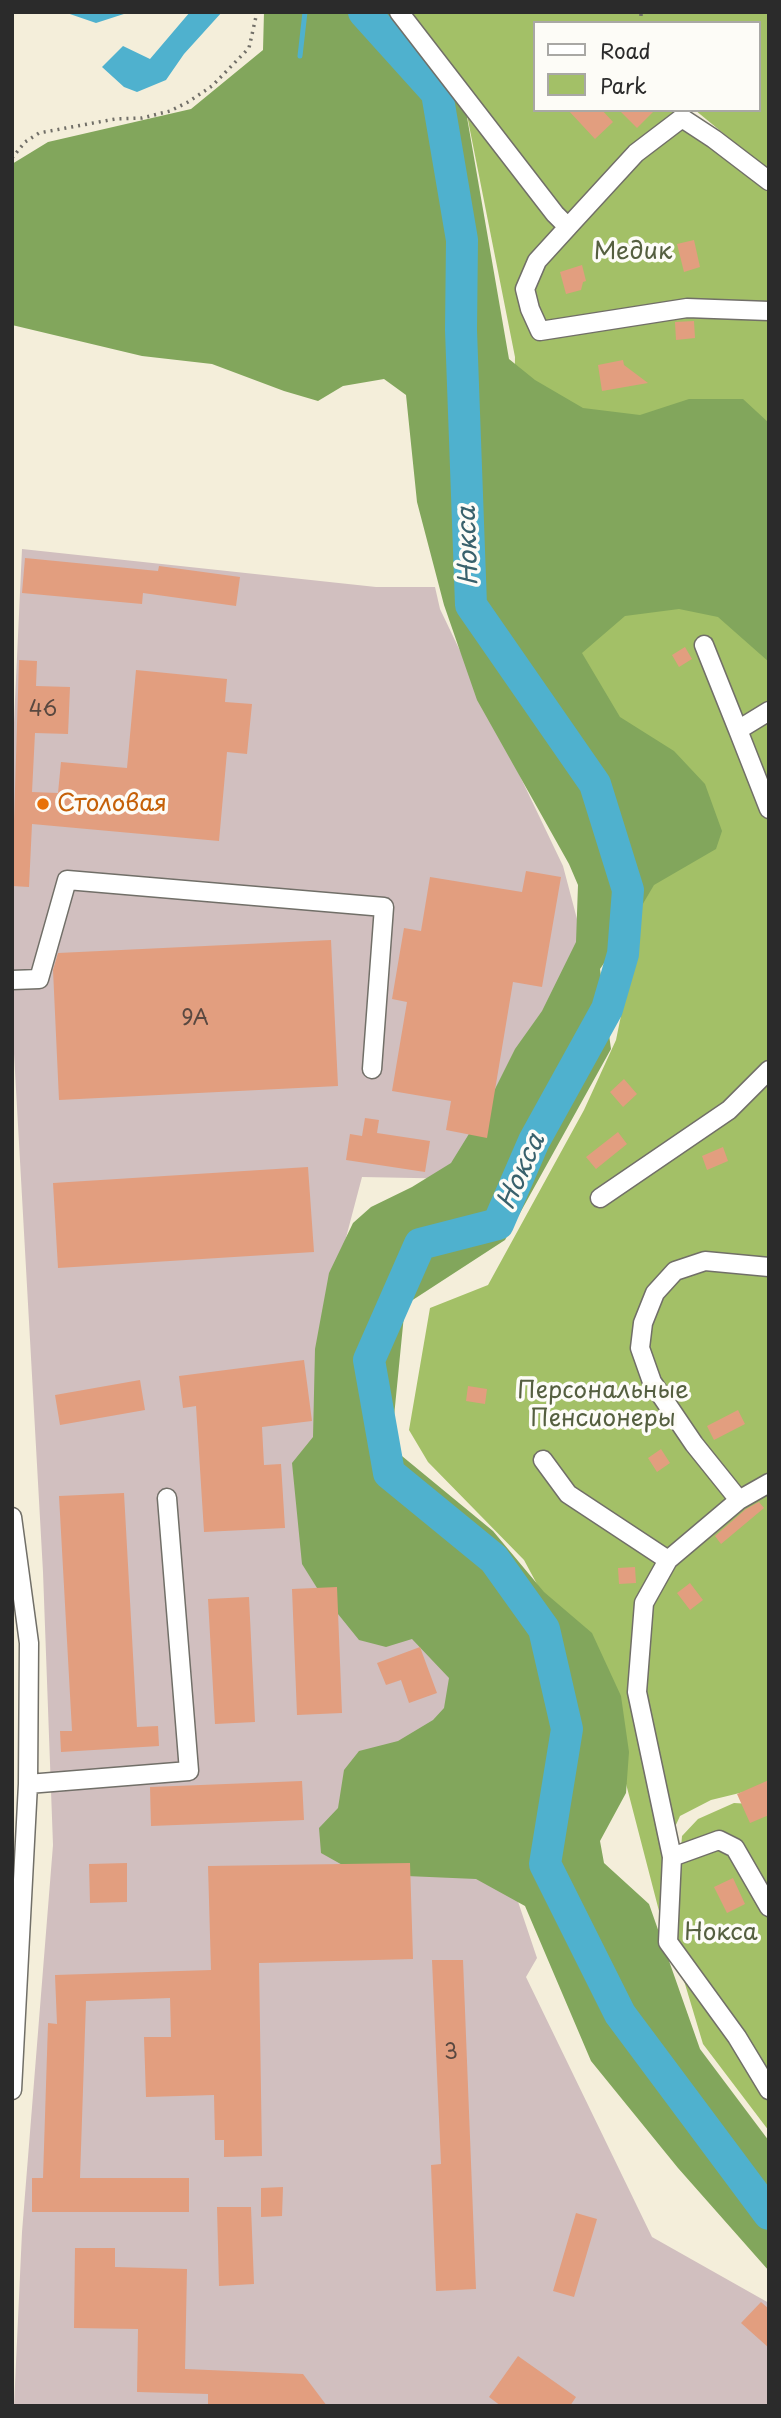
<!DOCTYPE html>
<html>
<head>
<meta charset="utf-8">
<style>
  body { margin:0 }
  #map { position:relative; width:781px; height:2418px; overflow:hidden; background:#f4eeda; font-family:"Playpen Sans",sans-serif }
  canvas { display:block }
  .frame { position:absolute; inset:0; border:14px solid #2b2b2b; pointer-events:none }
  .legend { position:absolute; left:533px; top:21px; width:228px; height:91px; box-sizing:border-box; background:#fdfcf7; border:2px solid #a9a8a5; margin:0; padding:9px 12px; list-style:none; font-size:21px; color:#2b2b2b }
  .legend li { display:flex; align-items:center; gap:14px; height:35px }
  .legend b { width:35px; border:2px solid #a9a8a5 }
</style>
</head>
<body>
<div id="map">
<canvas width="781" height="2418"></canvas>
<div class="frame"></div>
<ul class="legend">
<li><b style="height:9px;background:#fff"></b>Road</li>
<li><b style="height:19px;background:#a3c067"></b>Park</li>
</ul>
</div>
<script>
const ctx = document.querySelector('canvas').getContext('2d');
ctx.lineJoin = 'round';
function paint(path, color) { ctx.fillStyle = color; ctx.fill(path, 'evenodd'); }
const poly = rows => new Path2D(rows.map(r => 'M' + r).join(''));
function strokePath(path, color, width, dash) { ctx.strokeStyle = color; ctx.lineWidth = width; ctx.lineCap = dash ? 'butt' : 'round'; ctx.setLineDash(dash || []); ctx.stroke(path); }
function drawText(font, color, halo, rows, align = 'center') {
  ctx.font = font + ' "Playpen Sans",sans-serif'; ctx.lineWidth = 7; ctx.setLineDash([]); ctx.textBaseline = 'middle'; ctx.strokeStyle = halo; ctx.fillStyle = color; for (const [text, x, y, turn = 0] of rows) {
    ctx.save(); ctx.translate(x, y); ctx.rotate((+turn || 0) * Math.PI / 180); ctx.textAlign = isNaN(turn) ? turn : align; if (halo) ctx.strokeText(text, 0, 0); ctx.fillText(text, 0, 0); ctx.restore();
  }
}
const industrial = poly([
  [22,549,376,587,435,587,440,609,563,866,586,953,466,1179,362,1177,319,1340,456,1677,505,1863,537,1958,526,1977,652,2237,769,2303,769,2406,14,2406,22,2232,53,1845,43,1572,12,1018,12,766]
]);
const green = poly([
  [395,12,769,12,769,171,695,110,758,110,758,23,534,23,534,110,687,110,707,134,769,180,769,1795,752,1790,711,1800,680,1816,664,1851,659,1911,617,1749,573,1651,524,1560,428,1462,409,1430,430,1308,488,1285,584,1110,616,1040,635,947,637,781,512,576,515,357,464,100],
  [734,1803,769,1805,769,2131,703,2044,673,1944,682,1836,698,1819]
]);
const forest = poly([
  [264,12,395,12,464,100,509,359,535,380,583,408,640,415,689,399,743,399,769,423,769,662,718,617,679,609,625,616,582,653,620,717,674,751,705,784,722,831,716,849,654,885,631,924,600,969,611,1049,505,1240,405,1305,391,1447,493,1531,544,1592,592,1633,621,1696,629,1752,626,1793,600,1841,604,1863,649,1904,700,2049,769,2141,769,2271,678,2168,591,2061,525,1906,476,1879,383,1875,346,1867,321,1853,319,1828,338,1808,344,1770,359,1751,398,1741,433,1720,444,1708,449,1678,412,1639,386,1647,359,1640,317,1588,302,1564,292,1463,313,1437,315,1349,329,1273,353,1223,371,1207,412,1187,451,1163,488,1103,515,1049,542,1011,576,942,578,885,569,864,477,700,444,605,417,502,406,395,384,379,343,386,318,401,284,391,212,364,142,356,12,325,12,164,48,142,191,109,263,50]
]);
const water = poly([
  [64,12,130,12,96,23],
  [190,12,222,12,184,54,166,80,137,92,124,87,102,67,123,46,150,59]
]);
const stream = poly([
  [300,56,305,12]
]);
const river = poly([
  [364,12,437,93,462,240,461,330,471,605,595,784,628,890,623,954,607,1009,534,1141,498,1224,420,1244,369,1360,389,1473,494,1559,544,1629,567,1729,545,1864,620,2014,769,2214]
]);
const building = poly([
  [568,110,602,110,613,122,595,139],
  [619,110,655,110,637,128],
  [694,240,700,267,684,272,677,244],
  [582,265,586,281,583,282,581,290,566,294,560,272],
  [694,321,695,338,676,340,675,322],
  [623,360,624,365,648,383,602,391,598,365],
  [25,558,158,571,159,566,240,577,236,606,143,593,142,604,22,593],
  [685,647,692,659,679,667,672,655],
  [19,660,37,661,36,686,70,687,68,734,35,733,32,792,58,793,61,762,127,768,136,670,227,679,225,702,252,704,247,754,227,752,219,841,32,824,29,887,12,886],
  [526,871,561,877,542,987,513,982,487,1138,446,1130,451,1101,392,1091,407,1002,392,999,404,928,421,931,430,877,522,892],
  [331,940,338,1086,59,1100,53,970,58,953],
  [624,1079,637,1094,623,1107,610,1092],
  [365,1118,379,1120,377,1133,430,1141,425,1172,346,1160,350,1134,362,1136],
  [618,1132,627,1144,596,1169,586,1157],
  [723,1147,728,1161,707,1170,702,1156],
  [308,1167,314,1252,58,1268,53,1183],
  [304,1360,312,1421,262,1427,264,1465,281,1464,285,1528,204,1532,196,1406,183,1408,179,1376],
  [140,1380,145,1410,60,1425,55,1395],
  [468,1386,487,1389,485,1404,466,1401],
  [738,1410,745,1424,714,1440,707,1426],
  [661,1449,670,1463,657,1472,648,1458],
  [124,1493,137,1727,158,1726,159,1746,61,1752,60,1731,72,1731,59,1496],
  [759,1502,764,1508,721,1544,715,1536,746,1509],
  [635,1567,636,1583,619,1584,618,1568],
  [690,1583,703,1600,690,1610,677,1593],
  [337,1587,342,1713,297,1715,292,1589],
  [249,1597,255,1722,215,1724,208,1599],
  [420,1647,437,1693,409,1703,401,1680,386,1685,377,1663],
  [769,1780,769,1815,750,1823,737,1794],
  [302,1781,304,1820,151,1826,150,1787],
  [127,1863,127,1902,90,1903,89,1864],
  [410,1863,413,1959,259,1963,262,2156,224,2157,224,2140,215,2140,214,2095,146,2097,144,2037,171,2037,170,1998,86,2001,80,2178,189,2178,189,2212,32,2212,32,2178,43,2178,48,2023,57,2024,55,1975,211,1970,208,1866],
  [733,1878,745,1904,727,1913,714,1887],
  [432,1960,463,1960,476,2289,436,2291,431,2165,441,2164],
  [283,2187,282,2216,261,2217,261,2188],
  [217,2207,251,2207,254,2284,219,2286],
  [576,2213,597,2219,574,2297,553,2291],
  [75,2248,115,2248,115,2267,187,2269,185,2369,303,2374,327,2406,208,2406,208,2394,137,2392,138,2329,74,2328],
  [761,2302,769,2309,769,2348,741,2323],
  [518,2356,576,2397,570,2406,501,2406,489,2397]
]);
const path = poly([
  [641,23,641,12],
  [12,158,25,142,39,133,115,119,142,118,170,111,188,102,212,86,249,48,257,12]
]);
const minor = poly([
  [399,12,555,214,568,227,636,153,682,118,714,139,769,181],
  [568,227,537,261,525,289,530,309,540,331,687,308,769,311],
  [704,645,738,730],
  [769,711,738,730,769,809],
  [12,980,39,979,67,880,384,907,372,1069],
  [600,1198,729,1110,769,1070],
  [769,1267,705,1261,675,1271,655,1293,643,1323,640,1348,652,1382,694,1444,739,1500,769,1483],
  [543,1460,568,1494,668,1560],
  [739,1500,668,1560,644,1603,637,1692,672,1857,668,1942,737,2037,769,2090],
  [12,1517,29,1643,28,1784,12,2090],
  [28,1784,189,1771,167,1498],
  [672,1857,719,1840,735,1848,769,1907]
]);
const markers = [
  [43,804,7,"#e8710a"]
];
const numberNames = [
  ["46",43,710],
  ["9А",195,1019],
  ["3",451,2053]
];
const parkNames = [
  ["Медик",633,252],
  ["Персональные",603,1391],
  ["Пенсионеры",603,1419],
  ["Нокса",721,1933]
];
const foodNames = [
  ["Столовая",57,804]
];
const waterNames = [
  ["Нокса",469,546,-92],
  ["Нокса",522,1172,-66]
];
paint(industrial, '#d1bfbf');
paint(green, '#a3c067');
paint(forest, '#82a65c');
paint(water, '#4fb1ce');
strokePath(stream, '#4fb1ce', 5);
strokePath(river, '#4fb1ce', 32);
paint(building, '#e29e7f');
strokePath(minor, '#716f68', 21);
strokePath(path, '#716f68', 3.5, [2, 5]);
strokePath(minor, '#fff', 18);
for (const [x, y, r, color] of markers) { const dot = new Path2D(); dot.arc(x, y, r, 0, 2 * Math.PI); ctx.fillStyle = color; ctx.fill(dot); strokePath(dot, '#fdfcf7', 2.5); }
drawText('21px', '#594840', null, numberNames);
drawText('24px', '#555f40', '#fdfcf7', parkNames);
drawText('24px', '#c56008', '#fdfcf7', foodNames, 'left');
drawText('italic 26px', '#39616c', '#fdfcf7', waterNames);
</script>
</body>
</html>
